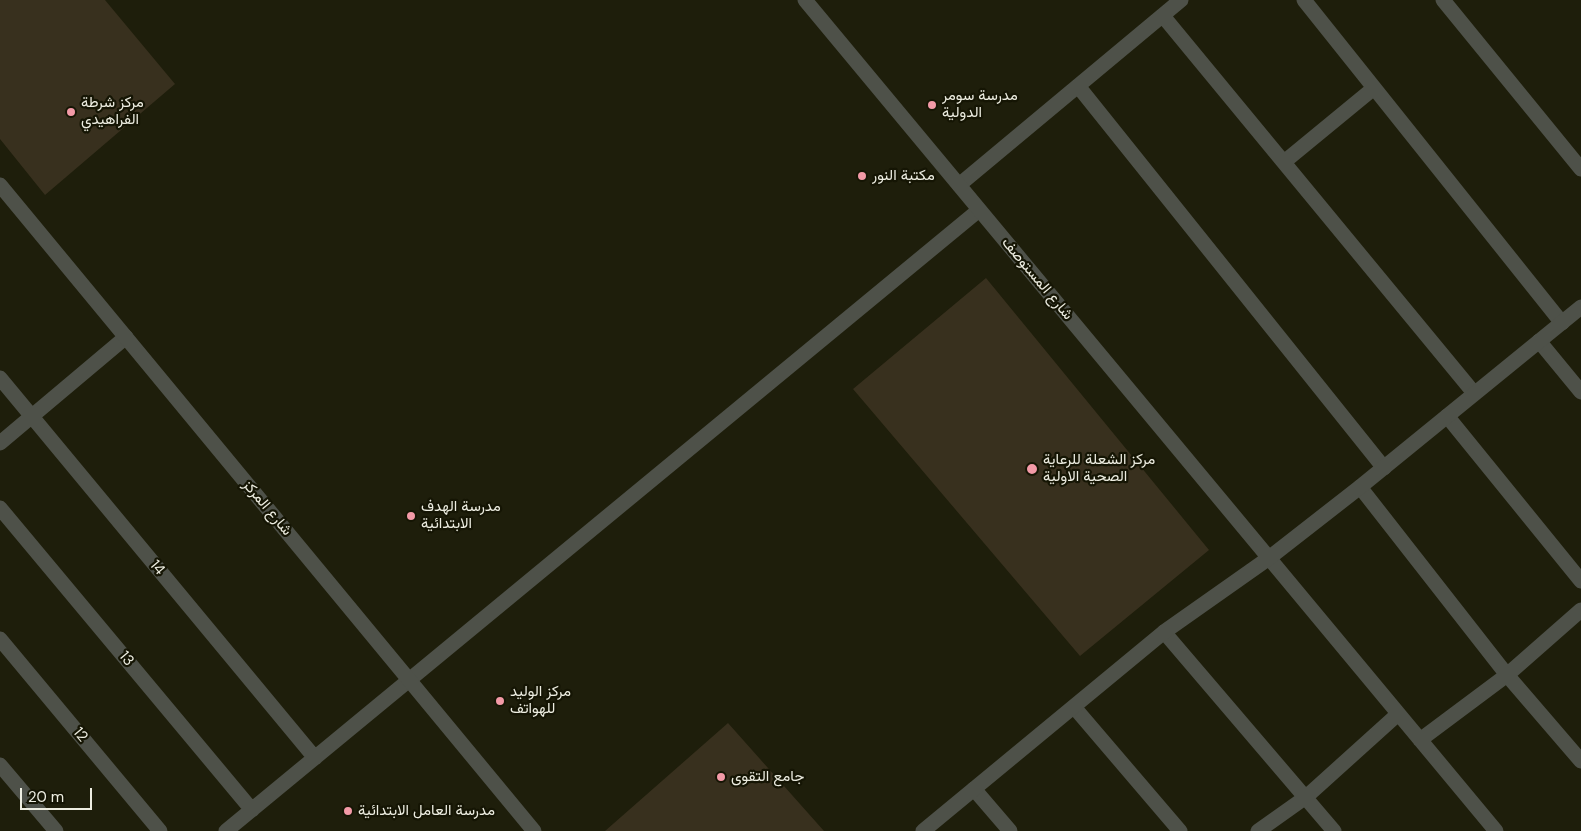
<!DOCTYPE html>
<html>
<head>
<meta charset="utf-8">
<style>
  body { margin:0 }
  #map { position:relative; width:1581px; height:831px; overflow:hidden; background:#1e1e0b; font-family:"DM Sans",sans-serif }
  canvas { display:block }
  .scale { position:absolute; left:20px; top:788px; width:72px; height:22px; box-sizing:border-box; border:2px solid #edede1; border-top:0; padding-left:6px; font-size:15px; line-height:18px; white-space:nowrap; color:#edede1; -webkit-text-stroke:4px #151504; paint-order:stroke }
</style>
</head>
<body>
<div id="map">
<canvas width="1581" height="831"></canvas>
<div class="scale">20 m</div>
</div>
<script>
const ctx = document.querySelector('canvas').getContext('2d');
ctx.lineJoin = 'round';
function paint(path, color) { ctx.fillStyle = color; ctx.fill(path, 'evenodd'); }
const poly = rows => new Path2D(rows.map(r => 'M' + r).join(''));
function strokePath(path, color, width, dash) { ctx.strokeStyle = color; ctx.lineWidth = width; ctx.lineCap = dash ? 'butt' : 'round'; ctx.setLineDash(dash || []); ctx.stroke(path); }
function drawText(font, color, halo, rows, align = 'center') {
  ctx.font = font + ' "DM Sans",Vazirmatn,sans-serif'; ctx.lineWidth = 4.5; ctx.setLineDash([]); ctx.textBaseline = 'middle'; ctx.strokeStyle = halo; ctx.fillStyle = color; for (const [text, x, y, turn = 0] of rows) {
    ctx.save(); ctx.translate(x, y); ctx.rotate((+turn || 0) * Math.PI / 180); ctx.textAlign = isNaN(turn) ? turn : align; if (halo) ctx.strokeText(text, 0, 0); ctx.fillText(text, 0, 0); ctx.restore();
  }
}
const building = poly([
  [0,0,105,0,175,84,45,195,0,139],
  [986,278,1209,550,1080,656,853,389],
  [728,723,824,831,605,831]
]);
const minor = poly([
  [1304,0,1562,323],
  [1443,0,1581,169],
  [1163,16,1474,393],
  [1078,86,1384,468],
  [1284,162,1374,88],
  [959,185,1181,0],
  [1539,341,1581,392],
  [0,378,315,758],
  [1447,416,1581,581],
  [0,443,126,337],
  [1360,487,1507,675,1581,761],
  [0,508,252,810],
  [1269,558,1496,831],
  [1164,632,1334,831],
  [0,639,160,831],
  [1074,707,1180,831],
  [1420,740,1507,675,1581,610],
  [0,765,56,831],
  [974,789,1010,831],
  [226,831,979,210],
  [1258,831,1306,797,1398,714]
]);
const tertiary = poly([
  [805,0,1269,558],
  [0,185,534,831],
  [923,831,1164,632,1269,558,1360,487,1581,307]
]);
const markers = [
  [932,105,5,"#f39aa7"],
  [71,112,5,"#f39aa7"],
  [862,176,5,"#f39aa7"],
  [1032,469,6,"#f39aa7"],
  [411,516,5,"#f39aa7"],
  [500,701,5,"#f39aa7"],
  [721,777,5,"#f39aa7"],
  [348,811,5,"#f39aa7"]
];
const poiNames = [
  ["مدرسة سومر",942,96],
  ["الدولية",942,113],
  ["مركز شرطة",81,103],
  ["الفراهيدي",81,120],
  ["مكتبة النور",872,176],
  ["مركز الشعلة للرعاية",1043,460],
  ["الصحية الاولية",1043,477],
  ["مدرسة الهدف",421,507],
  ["الابتدائية",421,524],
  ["مركز الوليد",510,692],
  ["للهواتف",510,709],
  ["جامع التقوى",731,777],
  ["مدرسة العامل الابتدائية",358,811]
];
const streetNames = [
  ["شارع المستوصف",1037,279,50],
  ["شارع المركز",267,508,50],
  ["14",157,568,50],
  ["13",126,659,50],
  ["12",80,735,50]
];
paint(building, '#38301e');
strokePath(minor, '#4e5149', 15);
strokePath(tertiary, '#4e5149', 15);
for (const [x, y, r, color] of markers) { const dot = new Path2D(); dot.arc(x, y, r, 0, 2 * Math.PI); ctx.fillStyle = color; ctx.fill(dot); strokePath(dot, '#151504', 2); }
drawText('15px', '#edede1', '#151504', poiNames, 'left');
drawText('15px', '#edede1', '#151504', streetNames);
</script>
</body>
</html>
